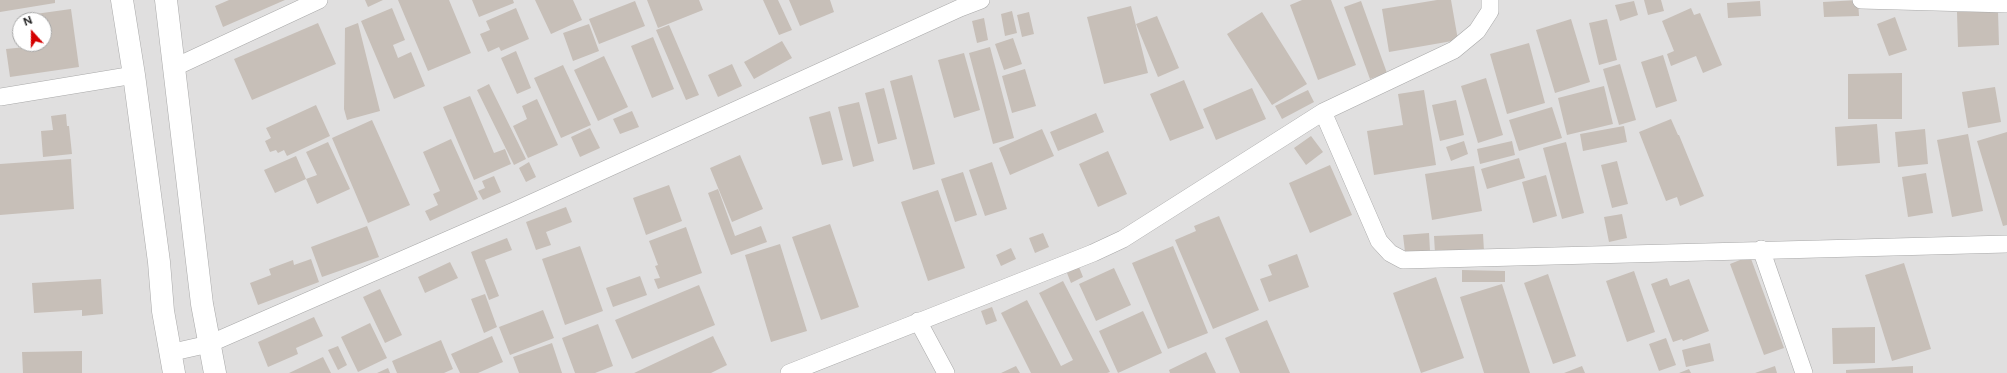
<!DOCTYPE html>
<html>
<head>
<meta charset="utf-8">
<style>
  body { margin:0 }
  #map { position:relative; width:2007px; height:373px; overflow:hidden; background:#f2efe9; font-family:Figtree,sans-serif }
  canvas { display:block }
  .north { position:absolute; left:12px; top:12px; width:40px; height:40px; box-sizing:border-box; background:#fff; border:1px solid #a7a7a7; border-radius:50%; rotate:339deg; font-size:11px; font-weight:700; line-height:16px; text-align:center; color:#222 }
  .north::after { content:''; display:block; margin:auto; width:14px; height:18px; background:#d40000; clip-path:polygon(50% 0,100% 100%,50% 72%,0 100%) }
</style>
</head>
<body>
<div id="map">
<canvas width="2007" height="373"></canvas>
<div class="north">N</div>
</div>
<script>
const ctx = document.querySelector('canvas').getContext('2d');
ctx.lineJoin = 'round';
function paint(path, color) { ctx.fillStyle = color; ctx.fill(path, 'evenodd'); }
const poly = rows => new Path2D(rows.map(r => 'M' + r).join(''));
function strokePath(path, color, width, dash) { ctx.strokeStyle = color; ctx.lineWidth = width; ctx.lineCap = dash ? 'butt' : 'round'; ctx.setLineDash(dash || []); ctx.stroke(path); }
const residential = poly([
  [0,0,2007,0,2007,373,0,373],
  [20,20,44,20,44,44,20,44]
]);
const building = poly([
  [0,0,55,0,55,3,0,12],
  [229,0,285,0,223,27,215,6],
  [365,0,383,0,368,7],
  [398,0,449,0,471,53,428,71],
  [472,0,513,0,514,3,479,17],
  [535,0,573,0,582,20,551,34],
  [647,0,699,0,703,10,658,28],
  [763,0,778,0,792,30,779,35],
  [789,0,830,0,834,12,800,26],
  [1302,0,1331,0,1356,65,1318,80,1290,5],
  [1437,0,1451,0,1458,40,1389,52,1382,9],
  [1644,0,1661,0,1664,11,1648,15],
  [1858,0,1859,16,1824,17,1823,2],
  [635,1,645,26,599,44,589,19],
  [1361,1,1387,73,1370,79,1344,7],
  [1634,1,1638,15,1620,21,1615,5],
  [1760,1,1761,16,1728,18,1727,3],
  [1131,6,1148,73,1104,84,1087,17],
  [392,8,405,40,393,45,398,58,411,52,425,86,394,99,361,21],
  [516,8,529,39,501,51,499,47,488,52,480,34,490,30,486,21],
  [1691,8,1694,15,1700,13,1722,65,1703,73,1696,56,1671,66,1667,54,1674,51,1662,21],
  [71,9,79,67,10,77,6,49,26,47,26,44,44,44,44,20,22,20,21,16],
  [1012,11,1017,33,1005,36,1001,14],
  [1998,11,1999,45,1958,47,1957,12],
  [1029,12,1034,34,1022,37,1017,15],
  [1262,12,1307,84,1272,105,1227,34],
  [1157,16,1179,68,1158,77,1136,24],
  [1895,17,1907,50,1889,56,1877,24],
  [984,18,988,40,977,43,972,21],
  [1571,19,1590,82,1555,93,1536,30],
  [1607,19,1617,60,1599,65,1589,23],
  [318,23,336,64,252,100,234,59],
  [358,23,380,111,347,120,344,109,345,28],
  [589,24,599,51,573,61,563,33],
  [669,25,699,95,686,100,656,30],
  [653,37,674,89,652,98,631,46],
  [1013,38,1022,64,1004,70,995,44],
  [782,41,792,58,754,79,744,62],
  [1529,43,1545,103,1507,114,1490,54],
  [990,47,1014,138,993,144,969,53],
  [516,51,531,88,517,94,501,58],
  [964,53,980,110,954,118,938,60],
  [1663,55,1677,101,1656,108,1641,62],
  [604,56,628,107,598,121,574,70],
  [732,64,742,86,718,97,708,75],
  [1620,64,1636,120,1619,125,1603,69],
  [563,65,591,125,561,138,534,78],
  [1025,69,1036,106,1012,113,1002,76],
  [1902,73,1902,119,1848,119,1848,74],
  [912,75,935,164,913,170,890,81],
  [1486,78,1503,135,1478,143,1461,86],
  [1184,80,1204,128,1170,141,1150,94],
  [489,84,526,159,514,165,477,90],
  [1604,86,1613,124,1567,135,1558,98],
  [1995,87,2001,122,1968,128,1962,92],
  [884,88,897,139,878,144,865,93],
  [1252,88,1266,119,1216,140,1203,109],
  [1308,90,1314,102,1282,119,1275,106],
  [1424,90,1436,165,1374,175,1367,131,1403,125,1398,94],
  [470,96,494,153,505,149,511,164,474,180,443,107],
  [537,99,558,145,528,158,513,126,527,119,522,106],
  [1456,100,1464,135,1440,141,1432,105],
  [859,102,874,161,853,167,838,107],
  [316,105,330,136,287,156,284,150,278,153,276,150,270,152,265,141,271,138,266,128],
  [1552,107,1562,138,1519,151,1509,120],
  [632,111,639,127,620,134,613,119],
  [830,111,843,160,822,165,809,117],
  [1096,113,1104,132,1058,151,1050,132],
  [66,114,67,126,69,126,72,154,43,157,41,131,53,130,51,116],
  [1671,119,1678,135,1679,135,1704,196,1680,206,1677,197,1666,201,1639,132],
  [372,120,410,205,368,223,332,138],
  [1877,124,1880,163,1837,166,1835,127],
  [1624,126,1627,142,1583,151,1580,134],
  [590,128,600,148,580,157,571,137],
  [1042,129,1054,156,1010,175,999,148],
  [1925,129,1928,164,1898,167,1895,132],
  [2007,132,2007,225,2003,226,1977,141],
  [1968,134,1983,211,1952,217,1937,140],
  [1311,136,1323,152,1306,165,1294,148],
  [451,139,478,199,430,221,425,211,438,205,433,194,440,191,423,152],
  [1464,141,1468,154,1451,161,1446,147],
  [1512,141,1515,155,1480,164,1477,149],
  [328,142,350,189,317,204,306,179,317,175,306,152],
  [1566,142,1584,213,1562,219,1543,148],
  [1108,151,1127,194,1098,207,1079,164],
  [740,155,763,209,732,222,710,168],
  [296,156,306,179,275,193,264,170],
  [1519,158,1525,178,1487,189,1481,169],
  [71,159,74,209,0,215,0,164],
  [1617,161,1628,204,1612,208,1601,165],
  [529,162,536,177,526,182,519,168],
  [992,162,1007,209,985,216,969,170],
  [1330,165,1352,215,1310,233,1289,183],
  [1474,166,1482,211,1432,220,1425,174],
  [963,172,977,215,955,222,941,179],
  [1926,173,1933,213,1908,217,1902,177],
  [1546,175,1557,216,1533,223,1522,182],
  [494,176,501,192,483,200,478,191,485,188,482,181],
  [669,185,682,221,646,235,633,198],
  [718,189,735,236,761,226,767,242,731,255,708,193],
  [938,190,965,268,928,281,901,202],
  [566,207,572,222,546,232,551,245,536,250,526,222],
  [1622,214,1627,238,1609,242,1604,217],
  [1219,216,1259,310,1213,329,1175,240,1196,231,1194,226],
  [830,224,859,307,821,320,792,237],
  [367,226,379,257,322,277,311,247],
  [686,227,702,273,658,289,654,279,660,278,655,266,658,265,649,241],
  [1043,233,1049,247,1035,253,1029,238],
  [1429,233,1430,251,1405,252,1403,235],
  [1483,234,1484,251,1435,253,1434,236],
  [507,238,512,250,485,260,499,296,489,300,471,252],
  [780,244,807,331,771,342,745,255],
  [580,246,603,311,565,325,542,259],
  [1173,246,1208,333,1168,349,1132,263],
  [1011,248,1016,259,1001,266,996,255],
  [1297,254,1309,287,1269,302,1260,279,1272,275,1268,265],
  [1750,256,1784,348,1764,355,1730,264],
  [311,259,319,282,258,305,250,283,271,275,269,269,293,260,294,265],
  [450,262,458,278,425,293,418,277],
  [1904,263,1931,349,1892,361,1865,275],
  [1079,267,1083,277,1071,283,1067,273],
  [1114,268,1131,305,1096,321,1079,284],
  [1462,270,1505,271,1505,282,1462,282],
  [1634,271,1655,332,1627,342,1606,281],
  [1548,274,1576,356,1553,364,1524,283],
  [640,276,647,295,613,307,606,288],
  [1436,277,1464,358,1421,373,1393,293],
  [1667,278,1670,286,1689,279,1709,331,1683,341,1682,339,1673,342,1651,284],
  [101,279,103,314,82,316,82,310,34,313,32,283],
  [1063,281,1110,372,1107,373,1031,373,1001,313,1027,300,1061,366,1073,360,1039,293],
  [1502,284,1530,373,1484,373,1460,297],
  [699,285,715,325,632,359,615,320],
  [380,289,402,335,385,343,363,297],
  [485,294,497,327,484,333,471,299],
  [992,307,997,321,986,325,981,311],
  [543,310,554,338,510,355,499,327],
  [1143,311,1162,353,1118,373,1099,331],
  [314,317,323,336,296,348,298,354,268,367,258,342],
  [1267,320,1290,373,1240,373,1225,338],
  [370,323,387,358,358,372,341,337],
  [598,324,613,366,595,373,575,373,562,338],
  [1875,327,1875,363,1833,364,1832,328],
  [492,336,503,362,478,373,460,373,451,354],
  [713,336,727,365,711,373,634,373],
  [1666,338,1676,365,1659,371,1649,344],
  [441,340,453,369,444,373,397,373,392,361],
  [552,343,562,373,519,373,513,357],
  [1710,343,1714,361,1686,367,1682,350],
  [338,346,347,365,338,370,328,350],
  [82,351,82,373,23,373,22,352],
  [1206,352,1216,373,1170,373,1169,370],
  [323,357,331,373,289,373],
  [1016,366,1020,373,1001,373],
  [1582,366,1585,373,1564,373],
  [1775,366,1777,373,1755,373],
  [1913,366,1913,373,1846,373,1846,370],
  [388,368,390,373,377,373],
  [1689,369,1691,373,1679,373]
]);
const minor = poly([
  [1861,0,2007,4],
  [173,68,319,0],
  [0,97,134,75],
  [1323,112,1379,241,1390,253,1403,260,2007,244],
  [1761,249,1804,373],
  [918,321,946,373],
  [169,353,209,344,514,211,960,8,981,0],
  [789,373,1093,253,1123,239,1323,112,1454,50,1477,31,1490,11,1490,0]
]);
const tertiary = poly([
  [122,0,134,75,159,262,163,311,174,373],
  [166,0,202,304,215,373]
]);
paint(residential, '#e0dfdf');
paint(building, '#c7bfb8');
strokePath(minor, '#a9a9a9', 18);
strokePath(tertiary, '#a9a9a9', 23);
strokePath(minor, '#fff', 17);
strokePath(tertiary, '#fff', 22);
</script>
</body>
</html>
